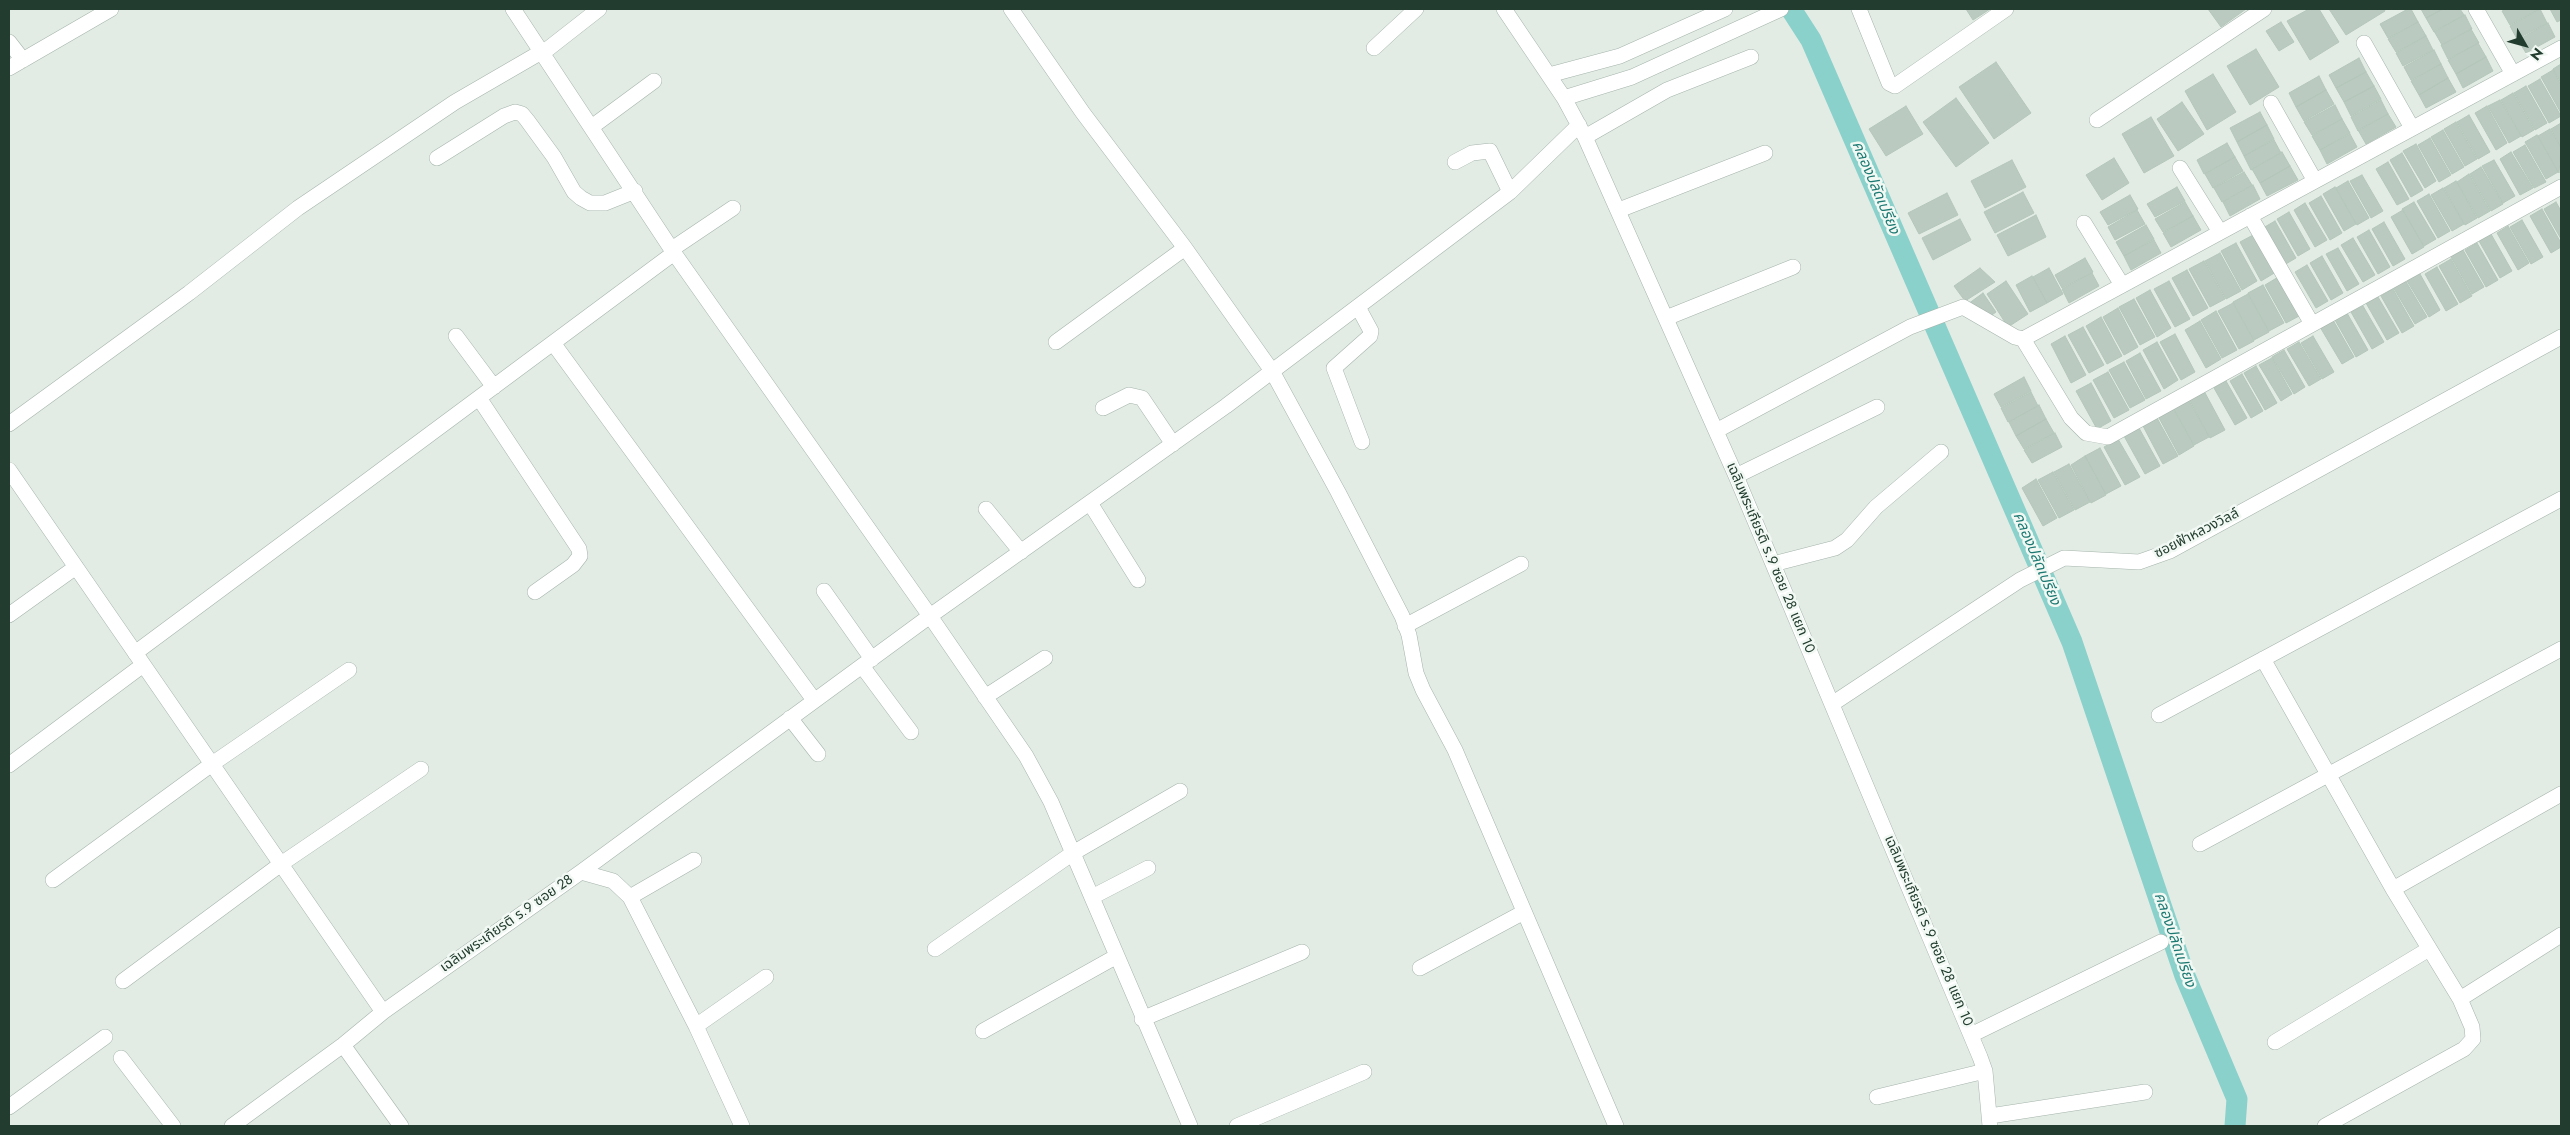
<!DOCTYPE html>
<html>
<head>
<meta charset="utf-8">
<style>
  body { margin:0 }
  #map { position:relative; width:2570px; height:1135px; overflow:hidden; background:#e2ece5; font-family:Jost,sans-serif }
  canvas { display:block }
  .frame { position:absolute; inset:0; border:10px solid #223d2f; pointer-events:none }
  .north { position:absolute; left:2500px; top:20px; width:50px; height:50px; -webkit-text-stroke:4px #f2f9f4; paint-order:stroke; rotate:128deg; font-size:14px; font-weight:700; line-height:20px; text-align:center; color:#223d2f }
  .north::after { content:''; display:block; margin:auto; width:18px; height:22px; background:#223d2f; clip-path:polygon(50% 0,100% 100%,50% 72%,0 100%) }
</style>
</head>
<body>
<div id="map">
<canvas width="2570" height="1135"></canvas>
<div class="frame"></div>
<div class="north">N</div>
</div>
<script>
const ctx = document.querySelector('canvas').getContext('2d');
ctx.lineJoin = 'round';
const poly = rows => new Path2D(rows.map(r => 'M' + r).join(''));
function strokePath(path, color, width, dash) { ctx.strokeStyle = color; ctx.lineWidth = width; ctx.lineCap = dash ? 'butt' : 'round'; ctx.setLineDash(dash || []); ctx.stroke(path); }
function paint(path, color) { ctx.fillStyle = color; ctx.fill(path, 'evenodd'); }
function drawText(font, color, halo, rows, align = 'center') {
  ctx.font = font + ' Jost,"Noto Sans Thai",sans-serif'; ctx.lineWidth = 5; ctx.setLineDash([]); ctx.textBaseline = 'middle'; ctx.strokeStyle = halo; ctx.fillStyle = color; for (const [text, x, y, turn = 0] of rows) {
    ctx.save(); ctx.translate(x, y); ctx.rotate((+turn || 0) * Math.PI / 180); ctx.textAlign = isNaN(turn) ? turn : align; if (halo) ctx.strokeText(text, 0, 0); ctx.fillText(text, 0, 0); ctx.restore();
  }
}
const canal = poly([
  [1791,9,1811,40,2072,642,2185,976,2237,1099,2235,1126]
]);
const building = poly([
  [1966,9,1990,9,1973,20,1966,9],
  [2208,9,2246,9,2221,27,2208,9],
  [2309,9,2319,9,2339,42,2310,60,2287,21,2309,9],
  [2329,9,2384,9,2385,11,2346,35,2329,9],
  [2408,9,2411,9,2418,22,2388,38,2380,24,2408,9],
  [2421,9,2443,9,2426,18,2421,9],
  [2443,9,2460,9,2464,15,2434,32,2426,18,2443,9],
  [2507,9,2539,9,2510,25,2502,11,2507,9],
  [2540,9,2547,23,2517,39,2510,26,2540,9],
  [2550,9,2561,9,2561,20,2557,22,2550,9],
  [2465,15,2472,29,2442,45,2434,31,2465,15],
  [2281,22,2294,42,2279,51,2266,31,2281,22],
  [2418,22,2426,36,2396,52,2388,39,2418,22],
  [2548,23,2555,37,2526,53,2518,40,2548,23],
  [2471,29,2479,43,2448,59,2441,45,2471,29],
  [2426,36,2433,50,2403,66,2396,53,2426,36],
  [2478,43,2486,57,2456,74,2448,60,2478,43],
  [2256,49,2279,87,2250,105,2227,66,2256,49],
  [2434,50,2441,64,2411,80,2404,67,2434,50],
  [2486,57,2493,71,2463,88,2456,74,2486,57],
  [2359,58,2366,72,2336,88,2329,75,2359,58],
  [1996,62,2031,113,1994,139,1959,87,1996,62],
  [2441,64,2448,78,2419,95,2411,81,2441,64],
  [2561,64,2561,83,2553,69,2561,64],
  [2553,70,2561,85,2561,113,2541,77,2553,70],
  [2366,72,2374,86,2344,102,2336,88,2366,72],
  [2213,74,2236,112,2207,130,2185,91,2213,74],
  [2319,76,2326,90,2296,107,2289,93,2319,76],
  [2448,78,2456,92,2426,108,2419,95,2448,78],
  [2540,79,2561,116,2549,123,2528,86,2540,79],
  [2374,86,2381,99,2351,116,2344,102,2374,86],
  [2526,86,2547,123,2535,130,2514,93,2526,86],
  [2326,90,2334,104,2304,121,2296,107,2326,90],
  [2513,93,2534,130,2522,137,2501,100,2513,93],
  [1956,98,1989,143,1956,167,1923,122,1956,98],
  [2381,100,2388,114,2358,131,2351,117,2381,100],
  [2500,100,2521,136,2509,143,2488,106,2500,100],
  [2182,102,2204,134,2178,151,2157,119,2182,102],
  [2335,105,2342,119,2312,135,2304,122,2335,105],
  [1906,106,1923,134,1886,156,1869,129,1906,106],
  [2487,106,2507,143,2496,150,2475,113,2487,106],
  [2260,112,2267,125,2237,142,2230,128,2260,112],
  [2388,114,2396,127,2366,144,2358,130,2388,114],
  [2469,115,2490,152,2478,159,2457,122,2469,115],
  [2151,117,2174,156,2144,173,2122,134,2151,117],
  [2342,119,2350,133,2320,150,2312,136,2342,119],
  [2456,122,2477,159,2465,166,2444,129,2456,122],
  [2561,123,2561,147,2551,129,2561,123],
  [2267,125,2274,139,2244,156,2237,142,2267,125],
  [2550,129,2561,148,2559,173,2538,136,2550,129],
  [2443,130,2464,167,2452,174,2431,137,2443,130],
  [2350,134,2357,147,2327,164,2320,150,2350,134],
  [2537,135,2558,172,2546,179,2525,142,2537,135],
  [2430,138,2451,175,2439,182,2418,145,2430,138],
  [2274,140,2281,153,2251,170,2244,156,2274,140],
  [2227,143,2235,157,2204,174,2197,160,2227,143],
  [2416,144,2436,181,2425,188,2403,151,2416,144],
  [2525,145,2546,182,2534,188,2513,152,2525,145],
  [2282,152,2290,166,2260,183,2252,169,2282,152],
  [2511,152,2533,188,2520,195,2500,159,2511,152],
  [2402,153,2423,190,2411,197,2390,160,2402,153],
  [2235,157,2243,171,2213,188,2205,174,2235,157],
  [2114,158,2129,183,2102,200,2086,175,2114,158],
  [2012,160,2026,187,1985,208,1971,181,2012,160],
  [2494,160,2515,196,2503,203,2482,166,2494,160],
  [2388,162,2409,199,2397,205,2376,169,2388,162],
  [2290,166,2298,180,2267,196,2260,183,2290,166],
  [2481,167,2503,204,2491,211,2470,174,2481,167],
  [2244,172,2252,185,2222,202,2214,188,2244,172],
  [2469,174,2490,211,2478,218,2457,182,2469,174],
  [2362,175,2383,211,2371,218,2350,181,2362,175],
  [2348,181,2369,218,2357,225,2336,188,2348,181],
  [2456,181,2477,218,2465,225,2444,188,2456,181],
  [2253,185,2260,199,2230,216,2223,202,2253,185],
  [2177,187,2185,201,2155,217,2147,204,2177,187],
  [2335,187,2356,224,2344,231,2323,194,2335,187],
  [2443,188,2464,224,2452,231,2431,195,2443,188],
  [2023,192,2034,213,1995,233,1984,212,2023,192],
  [1947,193,1958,215,1919,234,1908,213,1947,193],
  [2429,194,2450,231,2438,238,2417,201,2429,194],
  [2130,195,2138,209,2108,225,2100,212,2130,195],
  [2321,196,2342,233,2330,240,2309,203,2321,196],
  [2185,202,2193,216,2163,232,2155,219,2185,202],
  [2414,202,2436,239,2424,246,2402,209,2414,202],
  [2556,202,2561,211,2561,239,2544,209,2556,202],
  [2305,203,2327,240,2315,247,2294,210,2305,203],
  [2542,209,2561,243,2561,247,2551,253,2530,216,2542,209],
  [2137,210,2145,224,2115,240,2108,227,2137,210],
  [2403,210,2424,247,2412,254,2391,217,2403,210],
  [2289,212,2310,249,2298,256,2277,219,2289,212],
  [2036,215,2046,237,2008,256,1997,235,2036,215],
  [2193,216,2201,230,2171,247,2163,233,2193,216],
  [1960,219,1971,240,1933,260,1922,238,1960,219],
  [2522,220,2543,257,2531,264,2510,227,2522,220],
  [2275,221,2296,258,2284,265,2263,228,2275,221],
  [2384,222,2405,259,2393,266,2372,229,2384,222],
  [2146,225,2154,239,2124,256,2116,242,2146,225],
  [2508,226,2529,263,2518,270,2497,233,2508,226],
  [2369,230,2390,267,2378,274,2357,237,2369,230],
  [2255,234,2276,272,2261,281,2240,242,2255,234],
  [2491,234,2512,271,2500,278,2479,241,2491,234],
  [2353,238,2375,275,2363,282,2341,245,2353,238],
  [2154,240,2161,253,2131,270,2124,256,2154,240],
  [2236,243,2257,281,2242,290,2221,251,2236,243],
  [2477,243,2498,280,2486,287,2465,250,2477,243],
  [2338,248,2359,284,2347,291,2326,254,2338,248],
  [2463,250,2484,287,2472,294,2451,257,2463,250],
  [2220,253,2241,291,2226,299,2205,261,2220,253],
  [2322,256,2343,293,2331,300,2310,263,2322,256],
  [2085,258,2093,272,2062,288,2055,275,2085,258],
  [2451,259,2472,296,2460,303,2439,266,2451,259],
  [2204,261,2225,299,2210,307,2189,269,2204,261],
  [2307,265,2328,301,2316,308,2295,272,2307,265],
  [2437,267,2458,304,2446,311,2425,274,2437,267],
  [1980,268,1995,282,1965,301,1954,286,1980,268],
  [2049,268,2063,294,2047,303,2033,277,2049,268],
  [2187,270,2208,308,2193,316,2172,278,2187,270],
  [2092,273,2099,286,2069,303,2062,289,2092,273],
  [2420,274,2440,310,2429,317,2407,281,2420,274],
  [2032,276,2047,303,2030,312,2016,285,2032,276],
  [2280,276,2301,315,2286,323,2265,285,2280,276],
  [2405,280,2427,317,2415,324,2393,287,2405,280],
  [2006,281,2028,314,2008,327,1987,294,2006,281],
  [2169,281,2190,319,2175,327,2154,289,2169,281],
  [2263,285,2284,323,2269,331,2248,293,2263,285],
  [2393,289,2414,326,2402,333,2381,296,2393,289],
  [2150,290,2171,328,2157,337,2136,298,2150,290],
  [1983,293,1996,312,1982,322,1968,304,1983,293],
  [2248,294,2269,332,2254,340,2233,302,2248,294],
  [2378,297,2399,333,2387,340,2366,303,2378,297],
  [2134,299,2155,337,2140,345,2119,307,2134,299],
  [2233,303,2254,341,2239,349,2218,311,2233,303],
  [2363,306,2384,342,2372,349,2351,312,2363,306],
  [2118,308,2138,347,2124,355,2103,317,2118,308],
  [2216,311,2237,350,2222,358,2201,320,2216,311],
  [2347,313,2368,350,2356,357,2335,320,2347,313],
  [2101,317,2122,356,2107,364,2086,326,2101,317],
  [2333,320,2354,357,2342,364,2320,327,2333,320],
  [2200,321,2221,359,2206,368,2185,330,2200,321],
  [2083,327,2104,365,2089,373,2068,335,2083,327],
  [2175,334,2195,372,2181,380,2160,342,2175,334],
  [2065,336,2086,375,2071,383,2051,344,2065,336],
  [2313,336,2334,372,2322,379,2301,343,2313,336],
  [2157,342,2178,380,2164,389,2143,350,2157,342],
  [2299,342,2321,379,2309,386,2287,349,2299,342],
  [2284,350,2305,387,2294,394,2272,357,2284,350],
  [2140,353,2161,391,2146,399,2126,361,2140,353],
  [2272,358,2292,394,2281,401,2259,365,2272,358],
  [2124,362,2145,400,2130,408,2109,370,2124,362],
  [2256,366,2277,403,2265,410,2244,373,2256,366],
  [2108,372,2129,410,2114,418,2093,380,2108,372],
  [2242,374,2263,411,2251,418,2230,381,2242,374],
  [2024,377,2031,391,2001,407,1994,394,2024,377],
  [2226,381,2247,418,2235,425,2214,388,2226,381],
  [2091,383,2111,421,2097,429,2076,391,2091,383],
  [2204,391,2225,430,2210,438,2189,399,2204,391],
  [2031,392,2038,406,2008,422,2001,408,2031,392],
  [2188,399,2209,437,2194,445,2173,407,2188,399],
  [2039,405,2046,419,2016,436,2009,422,2039,405],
  [2173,408,2194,446,2179,455,2158,416,2173,408],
  [2157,418,2178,456,2163,464,2143,426,2157,418],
  [2046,419,2054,433,2024,449,2016,436,2046,419],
  [2139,428,2160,466,2145,474,2124,436,2139,428],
  [2055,433,2062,447,2032,463,2024,450,2055,433],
  [2118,439,2140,477,2125,485,2104,447,2118,439],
  [2100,448,2121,486,2106,494,2085,456,2100,448],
  [2085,456,2106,495,2091,503,2071,465,2085,456],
  [2069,464,2090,502,2075,510,2054,472,2069,464],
  [2053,472,2074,510,2059,518,2038,480,2053,472],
  [2036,479,2057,518,2043,526,2022,488,2036,479]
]);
const minor = poly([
  [513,9,674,253,930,616,1026,756,1051,802,1190,1126],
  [1011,9,1083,113,1185,248,1272,371,1338,492,1402,616,1409,635,1416,673,1423,690,1455,750,1616,1126],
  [1504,9,1564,98,1585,137,1736,476,1980,1057,1985,1071,1990,1126],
  [1859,9,1889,83,1895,86,2006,9],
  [2476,9,2513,74],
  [9,42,23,60],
  [2364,43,2412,128],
  [1374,48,1416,9],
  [544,52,599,9],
  [9,68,111,9],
  [1549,75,1620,56,1725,9],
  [1564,98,1632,77,1781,9],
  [2271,103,2315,181],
  [2097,120,2264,9],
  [593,126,654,81],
  [1585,137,1667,90,1751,57],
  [437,158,504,116,515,112,522,114,527,120,554,157,574,192,581,198,590,203,605,203,635,191],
  [1455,162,1472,153,1490,151,1510,192],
  [2180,168,2220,232],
  [1619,210,1765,153],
  [2250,216,2312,324],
  [2084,223,2122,285],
  [672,249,733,208],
  [1358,307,1371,331,1370,336,1334,368,1362,442],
  [1666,318,1793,267],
  [456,336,494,387],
  [2023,339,2561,48],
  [1056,342,1185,248],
  [553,343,814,700],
  [479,398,579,549,580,556,573,565,535,592],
  [1103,408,1129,395,1142,398,1173,444],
  [9,424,189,293,298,208,455,102,543,51],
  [1716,431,1910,327,1963,307,2015,337,2023,339,2071,418,2086,433,2108,437,2561,187],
  [9,470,383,1012],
  [1736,476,1877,407],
  [1090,503,1138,580],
  [986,509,1021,552],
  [1773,564,1835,548,1847,540,1876,507,1941,452],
  [824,591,872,659],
  [9,615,76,567],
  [1405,626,1521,564],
  [135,653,674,253],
  [2263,659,2393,889,2460,999,2472,1027,2473,1039,2464,1049,2325,1126],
  [862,666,911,732],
  [985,697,1045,658],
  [1832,704,2020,580,2064,558,2139,562,2170,551,2561,337],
  [2159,715,2561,499],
  [790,718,818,754],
  [9,765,143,665],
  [2200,844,2561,649],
  [581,872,613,881,630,897,696,1026,742,1126],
  [53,880,212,764,349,670],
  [2393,889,2561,794],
  [630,897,694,860],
  [1092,897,1148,868],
  [935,949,1073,853,1180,791],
  [1420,968,1524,912],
  [123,981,281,864,421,769],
  [2460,999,2561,935],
  [1142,1019,1302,952],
  [696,1026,766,977],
  [983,1031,1117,956],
  [1971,1035,2161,942],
  [2275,1042,2429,949],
  [343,1045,401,1126],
  [121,1058,173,1126],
  [1877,1097,1985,1071],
  [9,1107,105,1037],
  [1990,1116,2145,1092],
  [232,1126,343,1045,383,1012,581,872,930,616,1226,406,1510,192,1579,125],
  [1237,1126,1364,1072]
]);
const streetNames = [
  ["ซอยฟ้าหลวงวิลล์",2197,534,-27],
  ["เฉลิมพระเกียรติ ร.9 ซอย 28 แยก 10",1770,558,67],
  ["เฉลิมพระเกียรติ ร.9 ซอย 28",507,924,-35],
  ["เฉลิมพระเกียรติ ร.9 ซอย 28 แยก 10",1928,931,67]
];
const waterNames = [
  ["คลองปลัดเปรียง",1875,188,67],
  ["คลองปลัดเปรียง",2036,559,67],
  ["คลองปลัดเปรียง",2174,940,71]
];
strokePath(canal, '#8ad1cb', 21);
paint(building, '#bacac0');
strokePath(building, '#b4c6ba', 1);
strokePath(minor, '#a5b4ab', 16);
strokePath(minor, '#fff', 15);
drawText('14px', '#223d2f', '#f2f9f4', streetNames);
drawText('italic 15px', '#1c7972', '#f2f9f4', waterNames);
</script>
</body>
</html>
